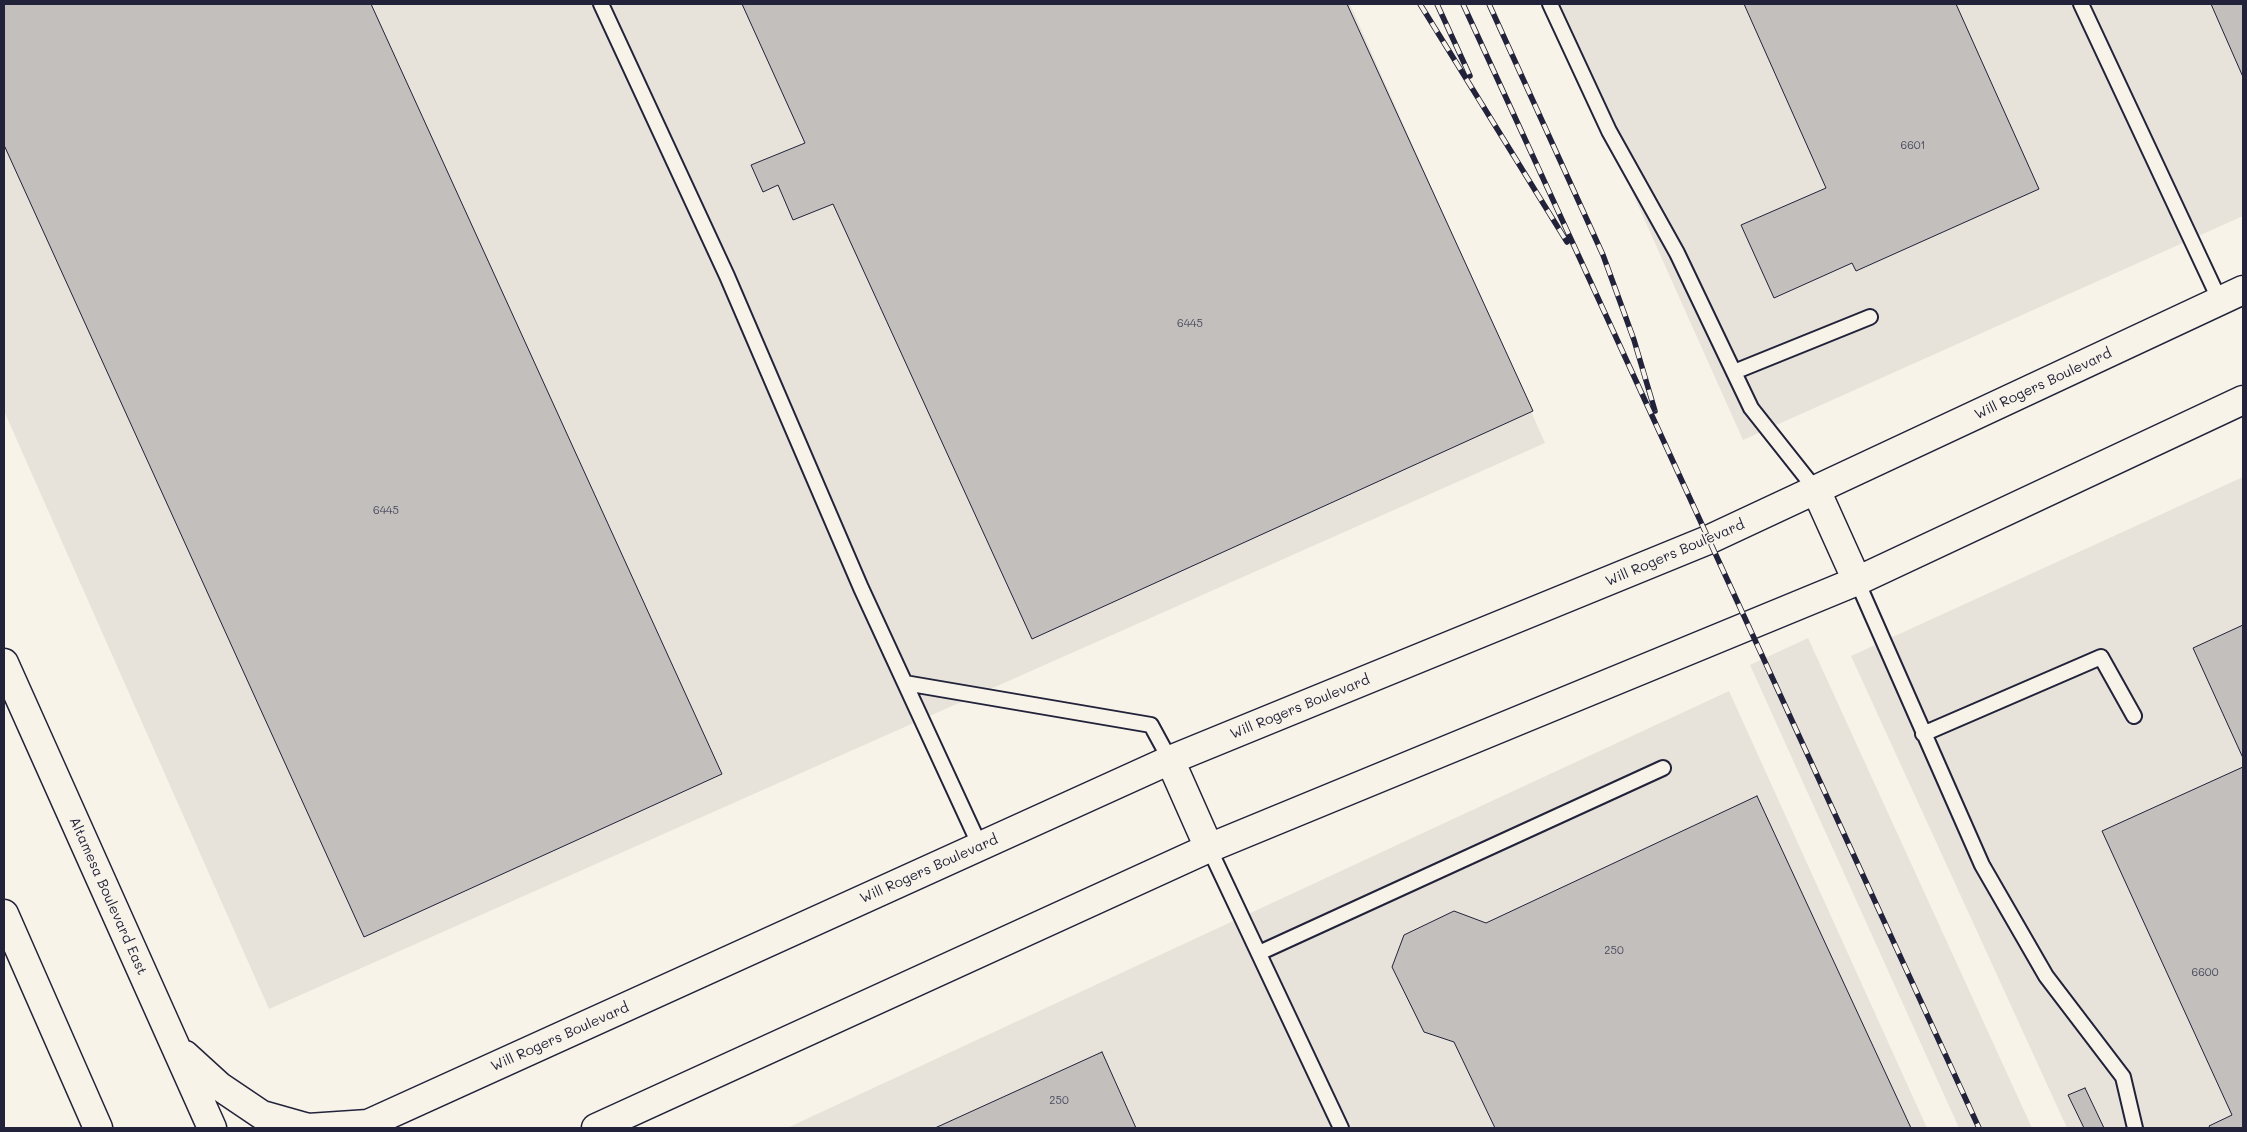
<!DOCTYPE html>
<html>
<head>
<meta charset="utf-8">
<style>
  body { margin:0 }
  #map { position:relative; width:2247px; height:1132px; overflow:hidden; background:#f7f3e8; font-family:Mali,sans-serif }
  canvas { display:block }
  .frame { position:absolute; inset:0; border:5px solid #22223b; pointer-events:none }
</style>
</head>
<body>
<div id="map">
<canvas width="2247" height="1132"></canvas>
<div class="frame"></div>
</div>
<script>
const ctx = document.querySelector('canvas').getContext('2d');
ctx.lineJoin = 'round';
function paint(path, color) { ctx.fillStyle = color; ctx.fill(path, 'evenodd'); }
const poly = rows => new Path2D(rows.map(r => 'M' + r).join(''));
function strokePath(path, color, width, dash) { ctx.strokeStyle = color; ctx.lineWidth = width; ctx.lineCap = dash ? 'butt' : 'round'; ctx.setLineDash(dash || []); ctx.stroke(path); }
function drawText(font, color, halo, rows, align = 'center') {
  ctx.font = font + ' Mali,sans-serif'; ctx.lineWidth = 4; ctx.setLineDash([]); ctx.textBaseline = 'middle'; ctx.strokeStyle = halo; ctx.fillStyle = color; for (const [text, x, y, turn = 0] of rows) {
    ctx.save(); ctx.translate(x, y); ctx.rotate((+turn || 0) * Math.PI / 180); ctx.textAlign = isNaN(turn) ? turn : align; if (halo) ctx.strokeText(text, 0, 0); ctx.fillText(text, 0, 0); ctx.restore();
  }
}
const built = poly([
  [4,4,1350,4,1545,443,269,1009,4,411],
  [1548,4,2243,4,2243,216,1743,440],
  [2243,477,2243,1128,2067,1128,1851,656],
  [1808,638,2032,1128,1959,1128,1750,665],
  [1729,691,1927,1128,787,1128]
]);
const building = poly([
  [4,4,371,4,722,774,364,937,4,145,4,4],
  [742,4,1347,4,1533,411,1032,639,833,204,793,220,778,185,763,192,751,165,805,143,742,4],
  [1744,4,1956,4,2039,189,1856,271,1852,263,1774,298,1741,225,1826,188,1744,4],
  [2211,4,2243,4,2243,77,2211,4],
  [2243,625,2243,758,2193,648,2243,625],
  [2243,767,2243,1128,2210,1128,2209,1126,2232,1115,2102,831,2243,767],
  [1757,796,1911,1128,1495,1128,1454,1042,1424,1032,1392,967,1404,935,1454,911,1486,923,1757,796],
  [1102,1052,1136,1128,935,1128,1102,1052],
  [2085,1088,2104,1128,2084,1128,2068,1095,2085,1088]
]);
const service = poly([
  [601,4,727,276,861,588,980,846],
  [1550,4,1609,131,1677,253,1751,408,1816,490],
  [2081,4,2220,301],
  [1734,372,1870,317],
  [1857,581,1982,865,2046,976,2123,1077,2135,1128],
  [905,683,1151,725,1170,760],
  [1923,734,2101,657,2134,716],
  [1209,848,1341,1128],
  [1259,953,1663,768]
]);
const secondary = poly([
  [1816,490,1857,581],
  [4,663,212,1128],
  [1170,760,1209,848],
  [4,914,98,1128],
  [185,1055,219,1086,262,1115,308,1128,368,1124],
  [359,1128,1170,760,1708,540,2243,290],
  [596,1128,1209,848,1857,581,2243,400]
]);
const rail = poly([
  [1420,4,1567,242],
  [1437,4,1470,76],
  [1463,4,1979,1128],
  [1489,4,1603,255,1634,340,1655,411]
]);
const numberNames = [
  ["6601",1913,146],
  ["6445",1190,324],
  ["6445",386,511],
  ["250",1614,951],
  ["6600",2205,973],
  ["250",1059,1101]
];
const streetNames = [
  ["Will Rogers Boulevard",2043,384,-25],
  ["Will Rogers Boulevard",1675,553,-23],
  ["Will Rogers Boulevard",1300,707,-22],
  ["Will Rogers Boulevard",929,869,-24],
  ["Altamesa Boulevard East",108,896,66],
  ["Will Rogers Boulevard",560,1037,-24]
];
paint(built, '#e7e3db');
paint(building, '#c2bfbd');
strokePath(building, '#22223b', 1);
strokePath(service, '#22223b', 18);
strokePath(secondary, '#22223b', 31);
strokePath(service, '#f7f3e8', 14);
strokePath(secondary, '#f7f3e8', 28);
strokePath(rail, '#22223b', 5.5);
strokePath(rail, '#f7f3e8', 4, [11]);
drawText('11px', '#4a495c', null, numberNames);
drawText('14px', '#22223b', '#f7f3e8', streetNames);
</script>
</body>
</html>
